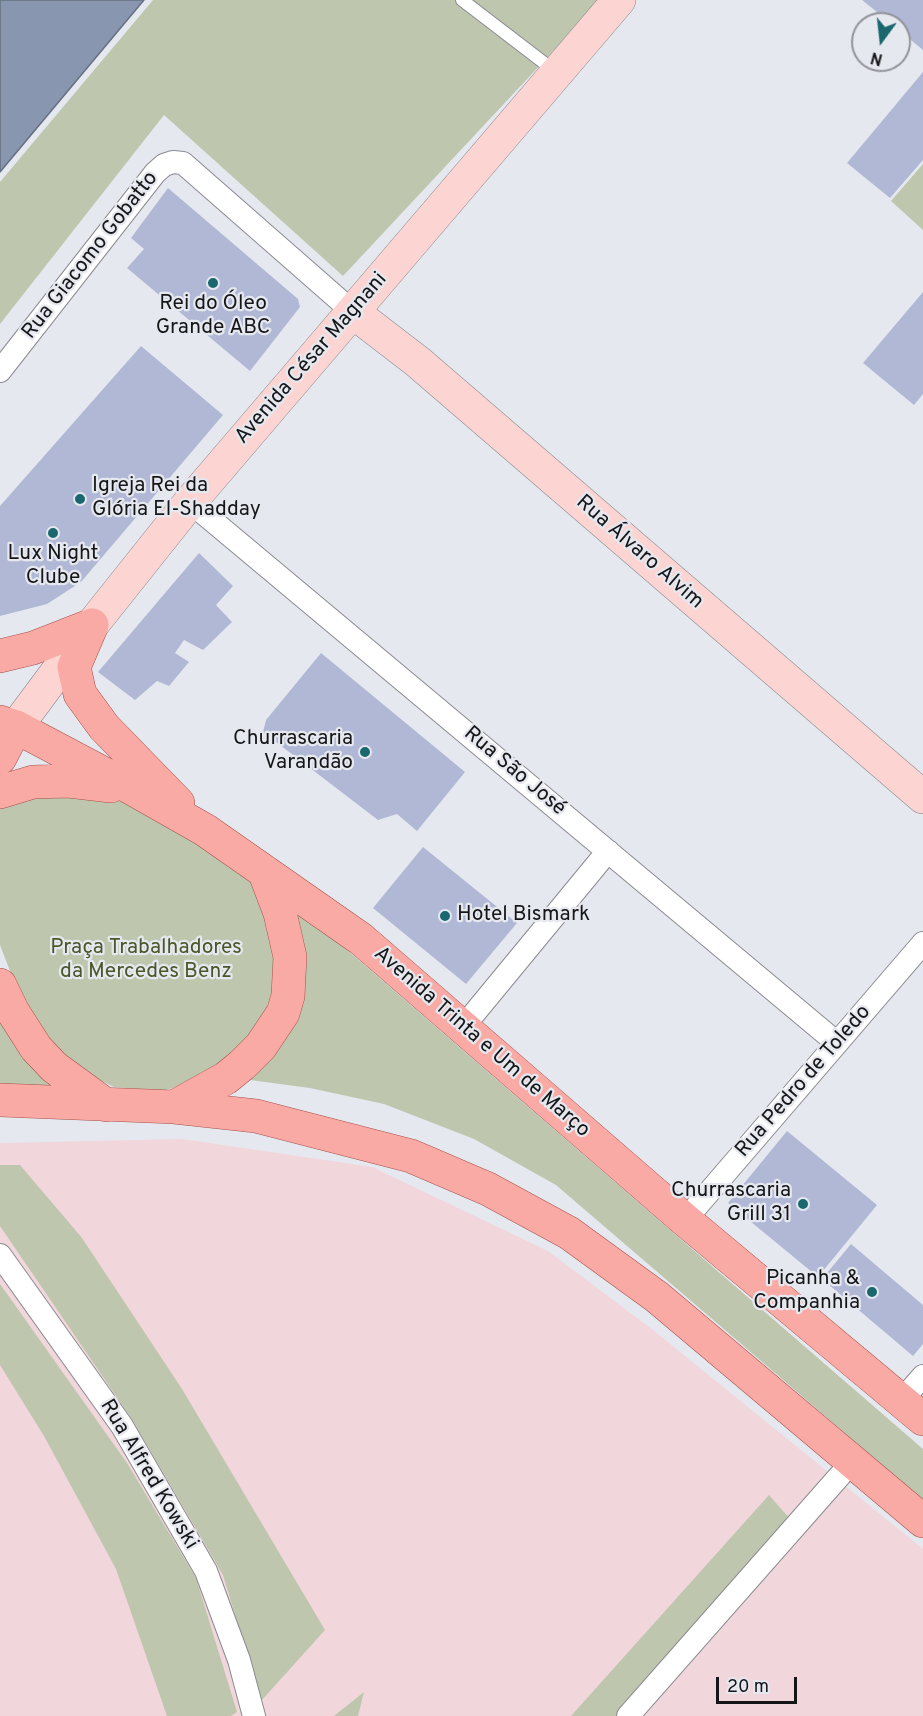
<!DOCTYPE html>
<html>
<head>
<meta charset="utf-8">
<style>
  body { margin:0 }
  #map { position:relative; width:923px; height:1716px; overflow:hidden; background:#e6e8ef; font-family:Overpass,sans-serif }
  canvas { display:block }
  .north { position:absolute; left:851px; top:12px; width:60px; height:60px; box-sizing:border-box; background:#e6e8ef; border:2px solid #929499; border-radius:50%; rotate:195deg; font-size:16px; font-weight:700; line-height:24px; text-align:center; color:#151618 }
  .north::after { content:''; display:block; margin:auto; width:21px; height:27px; background:#1a676f; clip-path:polygon(50% 0,100% 100%,50% 72%,0 100%) }
  .scale { position:absolute; left:716px; top:1677px; width:81px; height:27px; box-sizing:border-box; border:3px solid #151618; border-top:0; padding-left:8px; font-size:18px; line-height:21px; white-space:nowrap; color:#151618; -webkit-text-stroke:4px #e6e8ef; paint-order:stroke }
</style>
</head>
<body>
<div id="map">
<canvas width="923" height="1716"></canvas>
<div class="north">N</div>
<div class="scale">20 m</div>
</div>
<script>
const ctx = document.querySelector('canvas').getContext('2d');
ctx.lineJoin = 'round';
function paint(path, color) { ctx.fillStyle = color; ctx.fill(path, 'evenodd'); }
const poly = rows => new Path2D(rows.map(r => 'M' + r).join(''));
function strokePath(path, color, width, dash) { ctx.strokeStyle = color; ctx.lineWidth = width; ctx.lineCap = dash ? 'butt' : 'round'; ctx.setLineDash(dash || []); ctx.stroke(path); }
function drawText(font, color, halo, rows, align = 'center') {
  ctx.font = font + ' Overpass,sans-serif'; ctx.lineWidth = 4.5; ctx.setLineDash([]); ctx.textBaseline = 'middle'; ctx.strokeStyle = halo; ctx.fillStyle = color; for (const [text, x, y, turn = 0] of rows) {
    ctx.save(); ctx.translate(x, y); ctx.rotate((+turn || 0) * Math.PI / 180); ctx.textAlign = isNaN(turn) ? turn : align; if (halo) ctx.strokeText(text, 0, 0); ctx.fillText(text, 0, 0); ctx.restore();
  }
}
const industrial = poly([
  [182,1139,372,1167,548,1251,653,1330,923,1549,923,1716,0,1716,0,1143]
]);
const green = poly([
  [153,0,601,0,343,276,164,115,0,324,0,182],
  [923,164,923,230,891,201],
  [37,793,122,800,194,841,258,887,276,963,272,1005,231,1059,188,1084,162,1091,114,1087,78,1069,54,1053,18,992,0,945,0,805],
  [288,907,339,943,923,1449,923,1500,556,1185,474,1139,384,1104,310,1088,235,1078,273,1039],
  [0,1003,77,1097,0,1092],
  [0,1165,20,1165,82,1238,182,1389,325,1630,261,1701,223,1575,133,1421,0,1226],
  [0,1284,127,1463,196,1578,237,1712,231,1716,167,1716,116,1569,44,1436,0,1365],
  [769,1495,790,1519,617,1716,571,1716],
  [364,1692,358,1716,334,1716]
]);
const water = poly([
  [0,0,144,0,0,172,0,0]
]);
const building = poly([
  [862,0,923,0,923,50,899,30,899,24,892,24],
  [923,72,923,160,890,198,847,163],
  [168,188,298,299,300,307,250,371,127,268,144,249,131,238],
  [923,292,923,394,914,405,863,363],
  [141,346,223,415,81,582,47,604,0,616,0,506],
  [199,553,233,586,216,605,232,622,203,650,184,640,175,653,189,662,169,686,157,681,135,700,98,672],
  [321,653,465,772,417,831,397,814,378,820,263,732,266,720],
  [423,847,517,923,466,984,373,908],
  [787,1131,877,1205,818,1277,728,1203],
  [851,1244,923,1305,923,1344,913,1356,822,1279]
]);
const lane = poly([
  [462,0,556,72]
]);
const street = poly([
  [0,371,155,173,164,165,173,162,183,163,353,312],
  [190,502,837,1043],
  [463,1027,608,851],
  [685,1220,923,943],
  [0,1255,122,1426,206,1571,239,1660,254,1716],
  [902,1400,923,1376],
  [628,1716,851,1463]
]);
const secondary = poly([
  [353,312,418,362,923,797],
  [16,727,92,625,190,502,619,0]
]);
const primary = poly([
  [92,625,74,667,80,694,104,727,178,803],
  [0,656,33,648,92,625],
  [0,722,16,727,131,788,205,830,361,939,685,1220,923,1419],
  [0,758,16,727],
  [0,792,33,782,69,781,111,786],
  [0,985,13,1012,36,1048,54,1067,106,1105],
  [0,1100,174,1107,256,1116,411,1156,488,1189,569,1233,657,1297,923,1521],
  [174,1107,226,1078,242,1065,261,1046,283,1013,288,996,290,957,280,913,264,871]
]);
const markers = [
  [213,283,6,"#1a676f"],
  [80,499,6,"#1a676f"],
  [53,533,6,"#1a676f"],
  [365,752,6,"#1a676f"],
  [445,916,6,"#1a676f"],
  [803,1204,6,"#1a676f"],
  [872,1292,6,"#1a676f"]
];
const streetNames = [
  ["Rua Giacomo Gobatto",91,256,-52],
  ["Avenida César Magnani",312,359,-49],
  ["Rua Álvaro Alvim",639,553,41],
  ["Rua São José",514,772,40],
  ["Avenida Trinta e Um de Março",481,1043,41],
  ["Rua Pedro de Toledo",804,1082,-49],
  ["Rua Alfred Kowski",148,1475,59]
];
const poiNames = [
  ["Rei do Óleo",213,305,"center"],
  ["Grande ABC",213,329,"center"],
  ["Igreja Rei da",92,487,"left"],
  ["Glória El-Shadday",92,511,"left"],
  ["Lux Night",53,555,"center"],
  ["Clube",53,579,"center"],
  ["Churrascaria",353,740],
  ["Varandão",353,764],
  ["Hotel Bismark",457,916,"left"],
  ["Churrascaria",791,1192],
  ["Grill 31",791,1216],
  ["Picanha &",860,1280],
  ["Companhia",860,1304]
];
const parkNames = [
  ["Praça Trabalhadores",146,949],
  ["da Mercedes Benz",146,973]
];
paint(industrial, '#f1d6db');
paint(green, '#bec7ae');
paint(water, '#8896b0');
strokePath(water, '#667082', 1.5);
paint(building, '#b1b8d5');
strokePath(lane, '#8a8b92', 14);
strokePath(street, '#8a8b92', 24);
strokePath(secondary, '#8a8b92', 34);
strokePath(primary, '#a7514b', 34);
strokePath(lane, '#fff', 12);
strokePath(street, '#fff', 22);
strokePath(secondary, '#fcd4d1', 33);
strokePath(primary, '#f9aaa4', 33);
for (const [x, y, r, color] of markers) { const dot = new Path2D(); dot.arc(x, y, r, 0, 2 * Math.PI); ctx.fillStyle = color; ctx.fill(dot); strokePath(dot, '#e6e8ef', 2); }
drawText('21px', '#151618', '#e6e8ef', streetNames);
drawText('21px', '#151618', '#e6e8ef', poiNames, 'right');
drawText('21px', '#495828', '#e6e8ef', parkNames);
</script>
</body>
</html>
